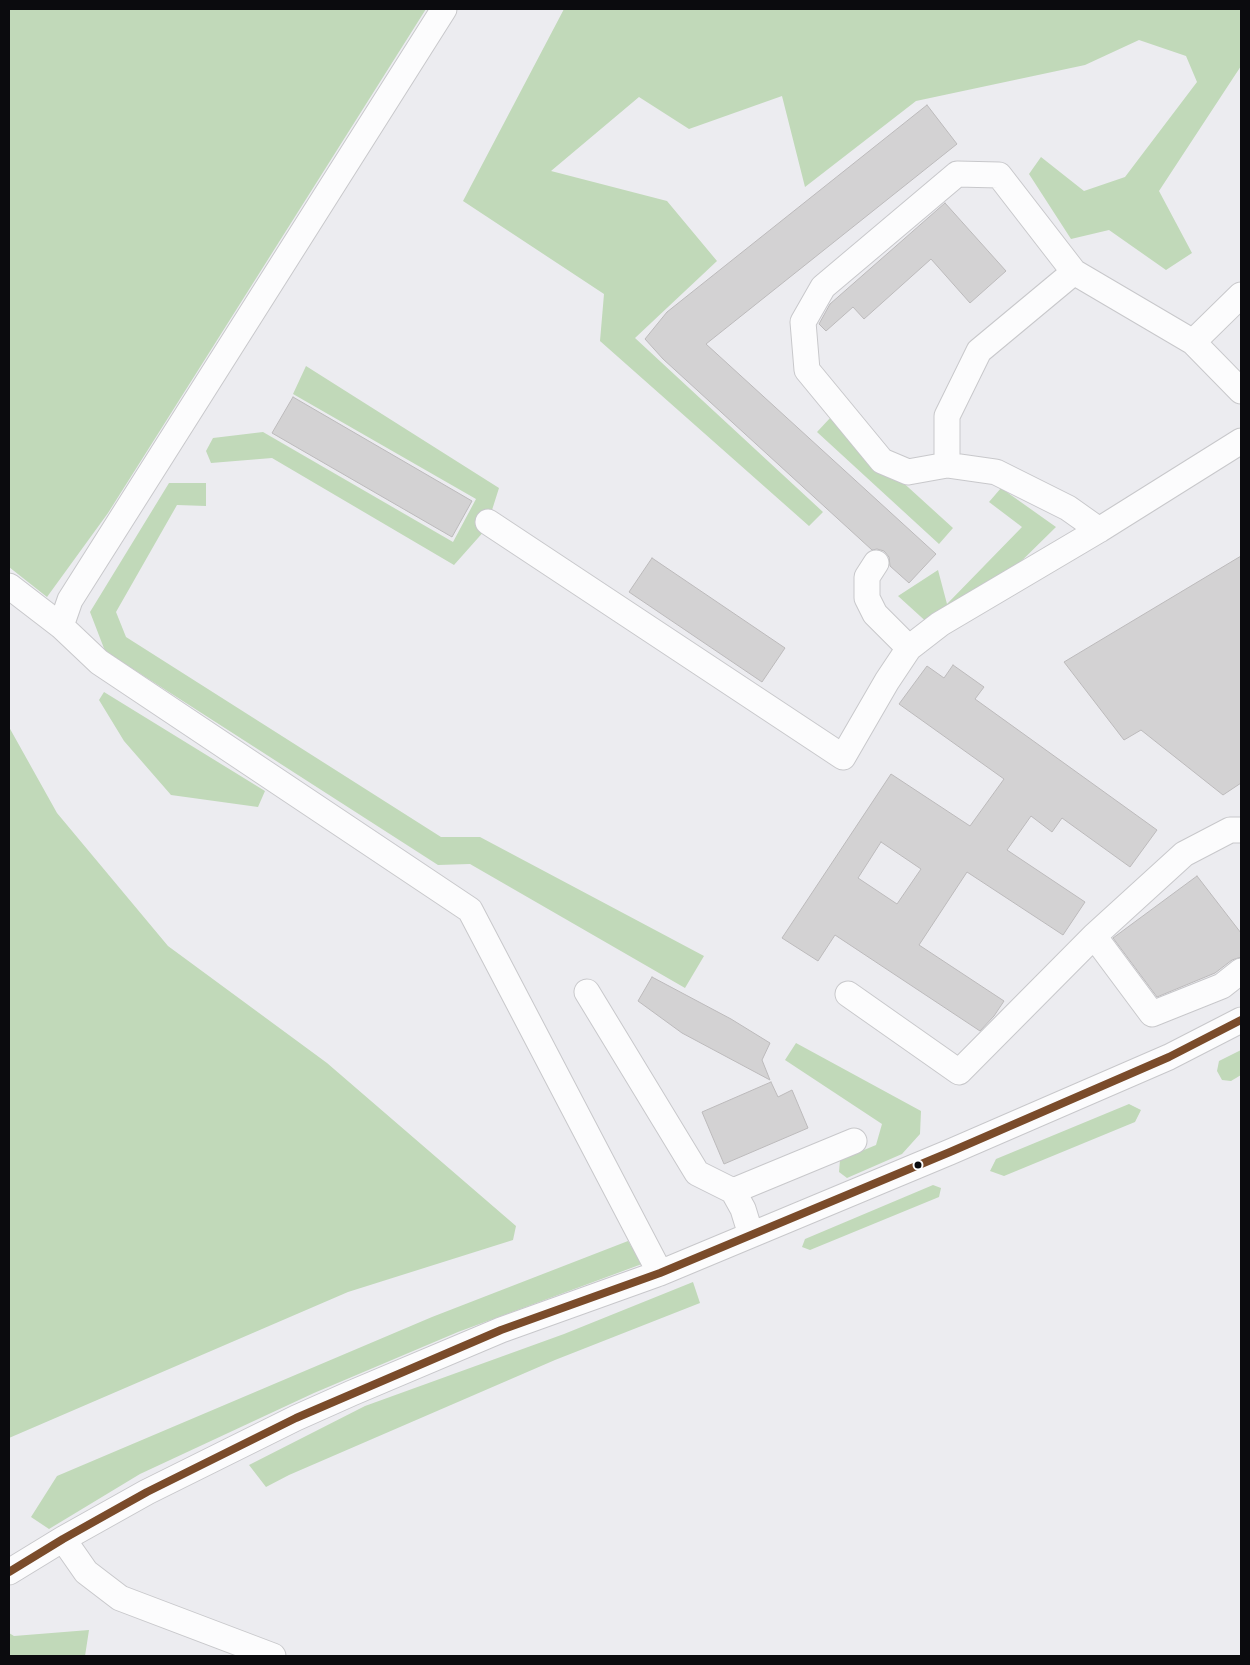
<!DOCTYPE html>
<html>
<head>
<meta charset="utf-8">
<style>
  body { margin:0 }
  #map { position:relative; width:1250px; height:1665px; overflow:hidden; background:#ececf0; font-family:"IBM Plex Sans",sans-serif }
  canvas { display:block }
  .frame { position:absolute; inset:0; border:10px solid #0b0b0e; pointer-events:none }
</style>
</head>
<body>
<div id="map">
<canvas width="1250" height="1665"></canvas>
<div class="frame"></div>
</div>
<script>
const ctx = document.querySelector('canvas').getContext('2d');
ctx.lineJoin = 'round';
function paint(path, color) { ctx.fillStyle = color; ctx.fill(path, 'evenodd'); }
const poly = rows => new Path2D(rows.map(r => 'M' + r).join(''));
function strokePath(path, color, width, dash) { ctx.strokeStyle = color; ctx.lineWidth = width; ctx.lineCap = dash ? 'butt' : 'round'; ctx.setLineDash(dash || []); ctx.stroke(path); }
const green = poly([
  [9,9,426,9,108,513,47,597,9,567],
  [564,9,1241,9,1241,66,1159,191,1192,253,1166,270,1109,230,1071,239,1029,174,1041,157,1084,191,1125,177,1197,82,1186,56,1139,40,1085,65,916,101,805,187,782,96,689,129,639,97,551,171,667,201,717,261,635,338,823,512,809,526,600,341,604,294,463,201],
  [306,366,499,488,486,529,454,565,272,458,211,463,206,451,213,438,263,432,453,542,476,499,293,394],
  [831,417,953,528,939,544,817,432],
  [169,483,206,483,206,506,177,505,116,612,126,637,441,837,480,837,704,956,685,988,470,864,438,865,105,651,90,612],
  [1001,488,1056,527,995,587,931,626,898,596,938,570,947,604,1022,527,989,502],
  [104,692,265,791,258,807,171,795,124,741,99,700],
  [9,727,57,813,168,946,327,1063,516,1226,513,1240,348,1292,9,1438],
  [796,1043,921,1111,920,1134,902,1154,847,1178,839,1172,840,1160,876,1145,882,1124,785,1060],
  [1241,1050,1241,1075,1231,1081,1222,1080,1217,1071,1219,1061],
  [1129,1104,1141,1110,1135,1122,1004,1176,990,1171,996,1159],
  [933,1185,941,1188,939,1197,810,1250,802,1247,805,1239],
  [628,1241,642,1264,458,1332,314,1393,140,1474,49,1529,31,1517,57,1476,432,1317],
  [693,1282,700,1303,555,1360,289,1475,266,1487,249,1465,365,1406,564,1334],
  [89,1630,85,1656,9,1656,9,1633,14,1636]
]);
const building = poly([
  [927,105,957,144,706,344,936,554,909,583,890,566,889,557,884,551,877,549,872,550,663,359,645,339,667,312,927,105],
  [945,203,1006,271,970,303,931,259,864,319,853,307,826,331,819,324,830,304,945,203],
  [293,397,472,501,452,537,272,433,293,397],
  [1241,556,1241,783,1223,795,1141,730,1124,740,1064,662,1241,556],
  [652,558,785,648,762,682,629,592,652,558],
  [953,665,984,687,975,699,1157,830,1130,867,1062,818,1052,832,1031,816,1007,850,1085,902,1063,935,967,872,919,945,1004,1001,994,1016,980,1031,835,935,818,961,782,938,891,774,970,826,1004,779,899,704,927,666,944,678,953,665],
  [881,842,921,869,897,904,858,878,881,842],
  [1197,876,1241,933,1241,957,1232,960,1215,973,1157,997,1113,938,1197,876],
  [652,977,731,1019,770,1043,762,1060,770,1080,682,1033,638,1001,652,977],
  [771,1082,778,1097,792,1090,808,1128,724,1164,702,1112,771,1082]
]);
const minor = poly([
  [1241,295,1193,342,1241,391],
  [947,465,947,416,979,351,1074,272],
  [488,522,843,757,887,681,909,648,940,624,1099,530,1241,441],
  [1099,530,1068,508,996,472,947,465,908,472,882,461,807,370,803,322,823,287,957,174,999,175,1074,272,1193,342],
  [876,563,867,577,867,598,875,614,909,648],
  [9,586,61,626,99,662,470,910,660,1273],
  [61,626,70,600,444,9],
  [1094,936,1152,1014,1222,986,1241,971],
  [587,992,697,1173,733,1191,743,1209,751,1235],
  [848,994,959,1072,1094,936,1184,854,1230,830,1241,830],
  [733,1191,854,1141],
  [63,1539,86,1572,120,1598,273,1656],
  [9,1572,63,1539,147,1492,296,1418,352,1393,501,1330,660,1273,950,1152,1169,1057,1241,1020]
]);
const bus1 = poly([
  [9,1572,63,1539,147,1492,296,1418,501,1330,660,1273,950,1152,1169,1057,1241,1020]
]);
const markers = [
  [918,1165,4.5,"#0b0b0e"]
];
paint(green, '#c1d9b9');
paint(building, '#d3d2d3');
strokePath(building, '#bcbabb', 1);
strokePath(minor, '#c8c8cb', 27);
strokePath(minor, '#fcfcfd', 25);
strokePath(bus1, '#7a4b2a', 8);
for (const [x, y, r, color] of markers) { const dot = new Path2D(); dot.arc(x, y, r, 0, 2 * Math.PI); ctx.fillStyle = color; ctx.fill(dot); strokePath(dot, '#fff', 2); }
</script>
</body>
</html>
